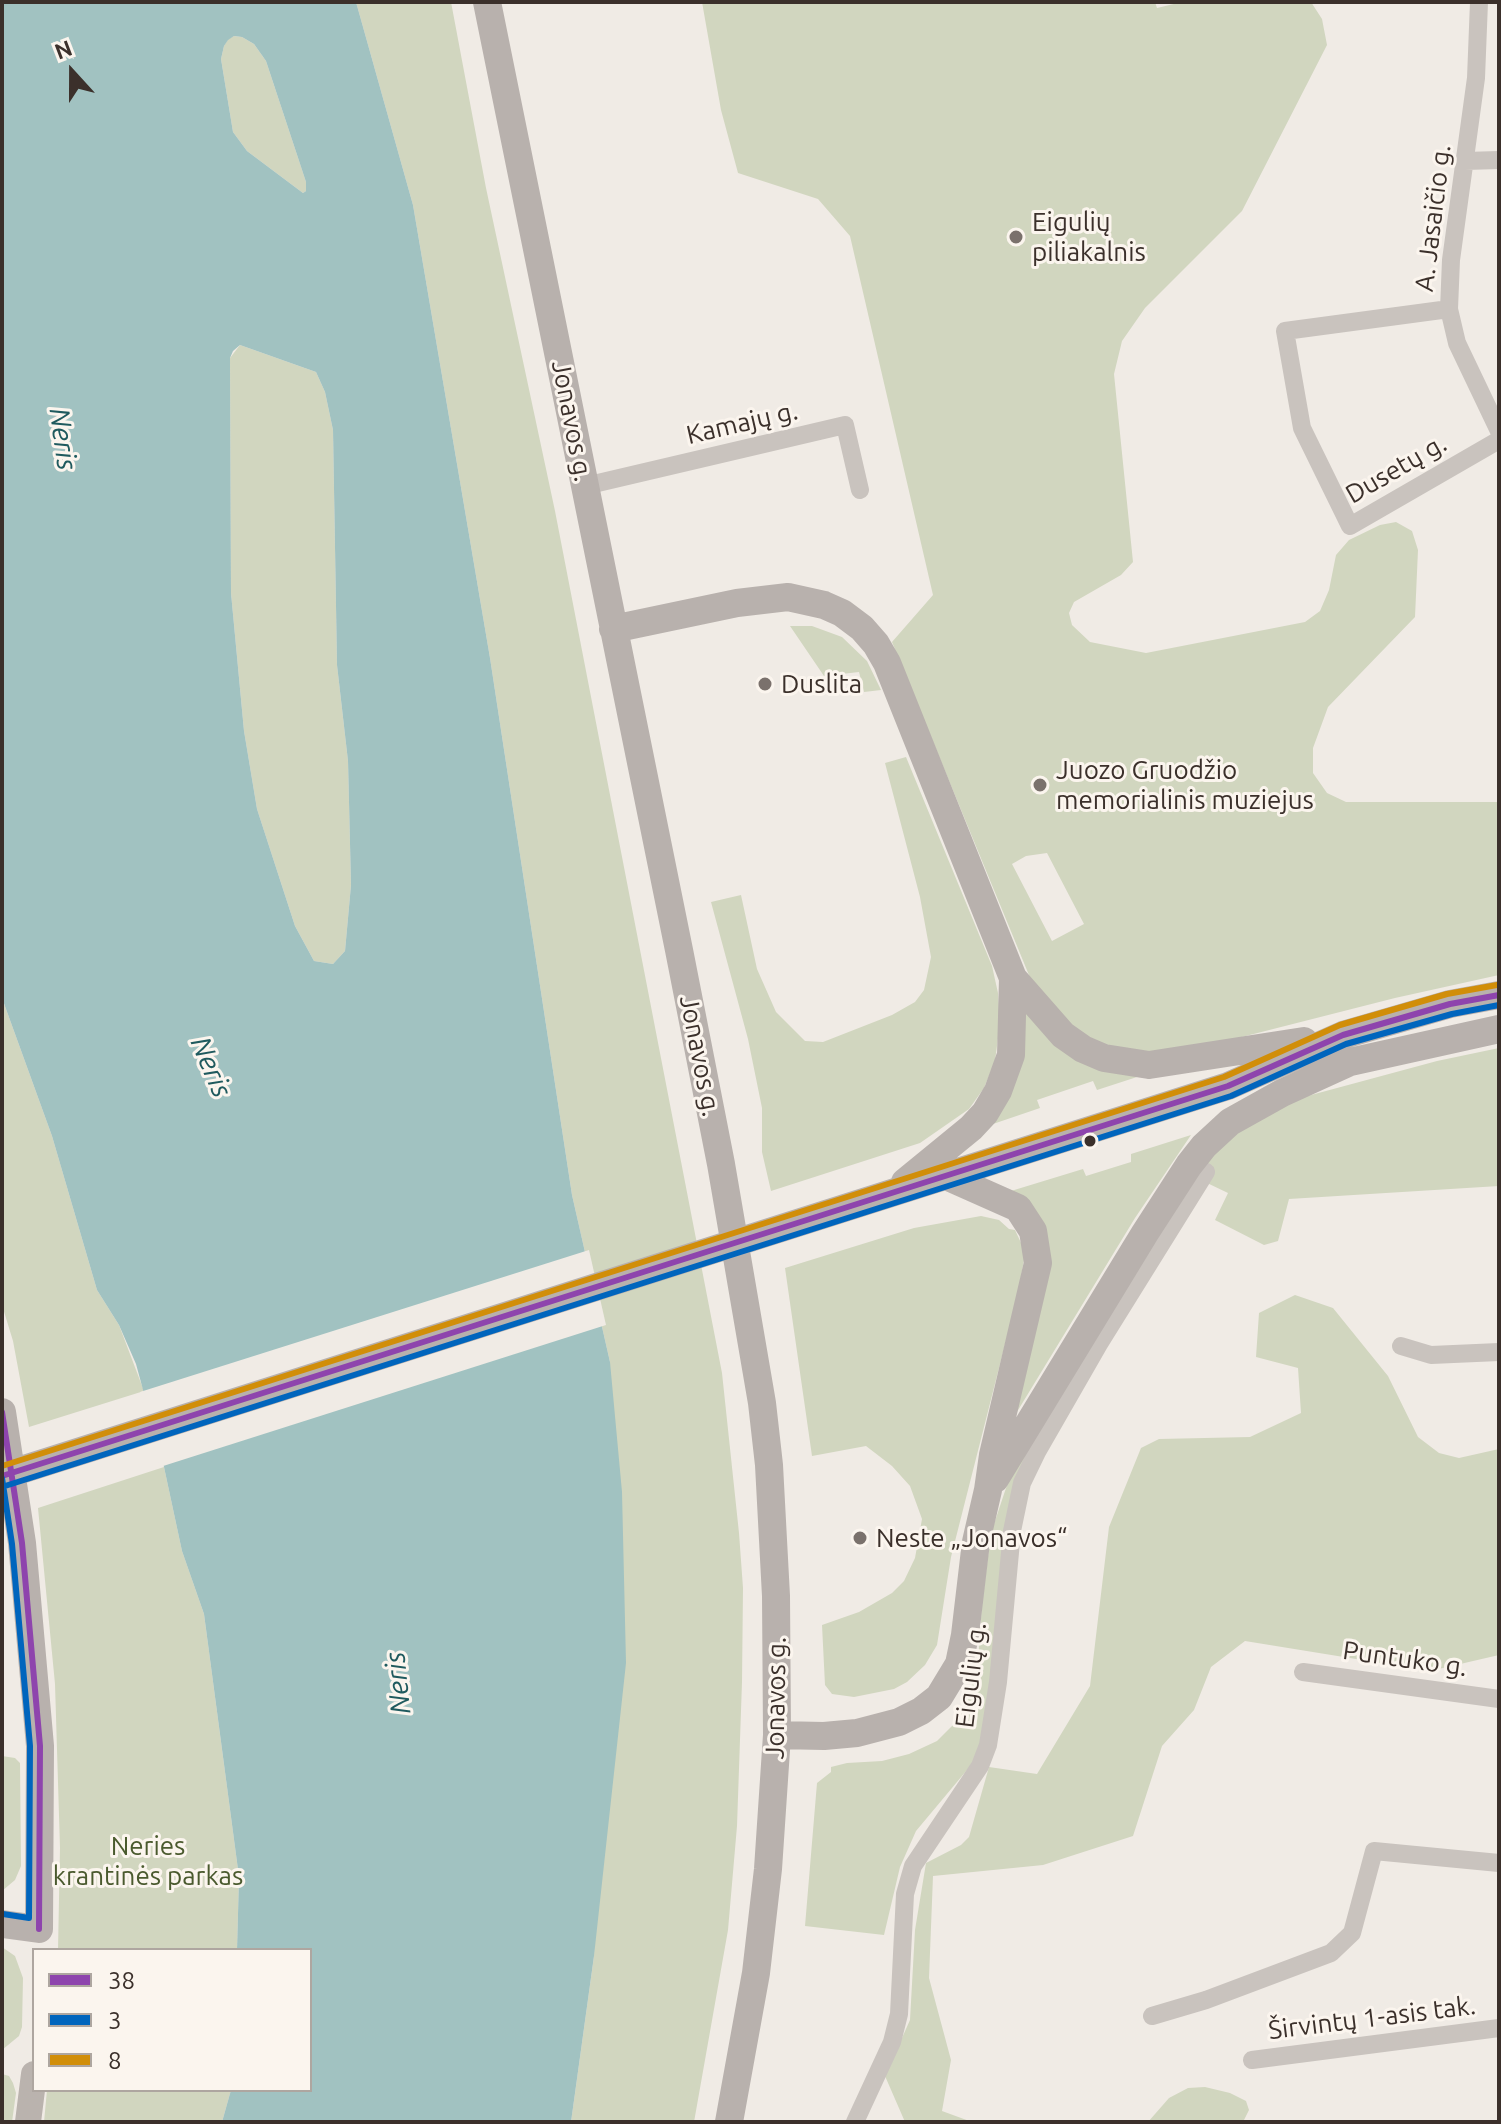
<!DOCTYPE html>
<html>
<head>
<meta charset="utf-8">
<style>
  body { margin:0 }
  #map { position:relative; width:1501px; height:2124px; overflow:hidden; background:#f0ebe5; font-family:Ubuntu,sans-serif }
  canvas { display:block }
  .frame { position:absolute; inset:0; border:4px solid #3b302b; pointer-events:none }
  .legend { position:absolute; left:32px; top:1948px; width:280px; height:144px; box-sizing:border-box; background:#fbf5ee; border:2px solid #aea6a0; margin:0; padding:10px 14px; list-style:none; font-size:24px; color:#3b302b }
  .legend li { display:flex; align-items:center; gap:16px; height:40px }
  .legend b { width:40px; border:2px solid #aea6a0 }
  .north { position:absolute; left:32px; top:32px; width:80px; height:80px; -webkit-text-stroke:6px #fbf5ee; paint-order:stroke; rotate:339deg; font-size:22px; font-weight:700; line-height:32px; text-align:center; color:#3b302b }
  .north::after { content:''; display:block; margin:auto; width:28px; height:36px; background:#3b302b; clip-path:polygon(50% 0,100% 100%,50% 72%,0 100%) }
</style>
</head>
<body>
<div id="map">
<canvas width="1501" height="2124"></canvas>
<div class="frame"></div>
<ul class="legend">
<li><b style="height:10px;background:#8e44ad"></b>38</li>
<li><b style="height:10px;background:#0065bd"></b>3</li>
<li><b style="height:10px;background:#d18e09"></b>8</li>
</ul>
<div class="north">N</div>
</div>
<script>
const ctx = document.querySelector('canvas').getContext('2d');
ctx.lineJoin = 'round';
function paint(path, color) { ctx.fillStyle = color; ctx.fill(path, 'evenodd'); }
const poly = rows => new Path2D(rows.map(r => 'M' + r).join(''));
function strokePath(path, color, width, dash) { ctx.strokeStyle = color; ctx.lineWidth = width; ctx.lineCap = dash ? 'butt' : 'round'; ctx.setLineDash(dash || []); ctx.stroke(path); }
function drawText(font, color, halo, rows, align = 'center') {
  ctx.font = font + ' Ubuntu,sans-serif'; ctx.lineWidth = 6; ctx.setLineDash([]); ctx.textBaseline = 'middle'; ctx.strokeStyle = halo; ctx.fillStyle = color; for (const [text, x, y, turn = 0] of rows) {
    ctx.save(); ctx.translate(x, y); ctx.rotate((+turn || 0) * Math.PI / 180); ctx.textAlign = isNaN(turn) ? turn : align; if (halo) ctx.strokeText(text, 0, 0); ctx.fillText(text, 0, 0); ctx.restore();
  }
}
const green = poly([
  [356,2,451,2,486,188,555,511,722,1373,739,1533,743,1588,742,1682,737,1826,728,1930,694,2122,571,2122,594,1956,610,1362,572,1195,490,658,413,205],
  [702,2,1155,2,1157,8,1182,2,1311,2,1322,19,1327,45,1242,211,1145,308,1122,341,1114,374,1133,562,1121,575,1074,602,1069,613,1072,625,1090,642,1146,653,1305,622,1320,611,1329,590,1336,555,1349,540,1380,525,1396,522,1412,531,1418,550,1415,617,1328,707,1313,748,1313,773,1327,793,1346,802,1499,802,1499,975,1395,998,1230,1040,1145,1058,1088,1043,1031,980,892,642,933,595,850,236,818,199,738,173,721,110],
  [1047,853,1084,924,1052,941,1012,864,1026,856],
  [234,36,242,37,254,44,266,61,306,182,306,191,303,193,247,151,233,132,221,59,224,46,228,39],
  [240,345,316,372,325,392,333,430,337,665,348,761,351,885,345,951,333,964,314,961,295,926,257,809,244,731,231,593,230,358],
  [790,626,812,626,842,637,867,661,881,690,864,692,859,672,824,676],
  [906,757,992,966,998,993,1000,1023,995,1061,984,1088,969,1109,920,1143,771,1191,762,1152,762,1108,748,1039,711,902,741,895,757,969,776,1012,805,1041,823,1042,892,1015,915,1002,924,990,931,957,920,897,885,763],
  [2,998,52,1136,97,1290,119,1325,144,1391,29,1427,13,1341,2,1305],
  [1022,1000,1137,1077,1097,1090,1093,1081,1037,1100,1040,1108,993,1124],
  [1499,1048,1499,1186,1289,1199,1278,1241,1264,1245,1215,1220,1228,1193,1205,1182,1209,1151,1237,1128,1300,1098,1437,1061],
  [1191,1135,1135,1218,1009,1425,1037,1305,1011,1191,1083,1169,1086,1176,1131,1162,1131,1154],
  [981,1216,999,1220,1009,1229,1015,1230,1022,1245,1024,1260,1018,1293,951,1557,937,1645,925,1665,907,1682,894,1689,854,1697,832,1694,825,1685,822,1625,859,1612,892,1593,904,1581,915,1558,922,1519,910,1486,892,1466,866,1446,812,1456,785,1268,914,1228],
  [1295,1295,1333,1308,1388,1376,1418,1437,1439,1453,1459,1458,1499,1449,1499,1655,1430,1671,1245,1641,1211,1667,1194,1710,1162,1746,1133,1836,1043,1865,933,1876,929,1978,951,2060,942,2111,972,2122,905,2122,885,2076,910,2020,915,1930,926,1863,961,1845,969,1837,989,1767,1037,1774,1090,1686,1109,1527,1141,1448,1159,1439,1250,1437,1301,1413,1298,1368,1256,1357,1259,1313],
  [1033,1443,984,1738,972,1764,916,1831,900,1867,884,1935,805,1926,817,1783,831,1772,831,1767,847,1763,882,1761,909,1754,937,1741,955,1723,967,1702,978,1662,982,1604,991,1533,1006,1488,1025,1446],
  [164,1467,182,1551,204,1614,239,1877,237,1950,58,1950,60,1848,55,1684,38,1508],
  [2,1756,15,1758,20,1763,21,1866,15,1880,2,1891],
  [2,1947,15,1956,23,1978,22,2027,19,2036,2,2050],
  [2,2074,9,2076,13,2083,16,2093,12,2122,2,2122],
  [1205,2087,1230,2093,1246,2101,1249,2110,1243,2122,1148,2122,1169,2098,1188,2088],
  [47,2090,231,2090,222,2122,44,2122]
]);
const water = poly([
  [2,2,356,2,413,205,490,658,572,1195,610,1362,622,1492,626,1663,594,1956,571,2122,222,2122,231,2090,310,2090,310,1950,237,1950,239,1877,204,1614,182,1551,164,1467,136,1364,119,1325,97,1290,52,1136,2,998],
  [234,36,242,37,254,44,266,61,306,182,306,191,303,193,247,151,233,132,221,59,224,46,228,40],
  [240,345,316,372,325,392,333,430,337,665,348,761,351,885,345,951,333,964,314,961,295,926,257,809,244,731,231,593,230,358,233,351]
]);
const pier = poly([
  [589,1250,606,1325,160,1467,140,1392]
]);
const street = poly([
  [1479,2,1476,78,1451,260,1449,309,1457,343,1499,431],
  [1465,161,1499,160],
  [1449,309,1285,331,1302,428,1350,526,1499,440],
  [585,486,845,425,860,490],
  [1401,1346,1431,1355,1499,1352],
  [1303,1672,1499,1699],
  [1152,2016,1206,2000,1331,1953,1352,1933,1374,1851,1499,1863],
  [1252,2060,1499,2028],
  [855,2122,892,2042,899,2014,905,1894,913,1866,980,1766,988,1745,998,1682,1012,1531,1022,1483,1037,1452,1099,1344,1206,1172]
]);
const secondary = poly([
  [28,2122,34,2074]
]);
const primary = poly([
  [487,2,679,950,721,1164,762,1403,769,1465,776,1596,777,1735,768,1869,756,1973,729,2122],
  [613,629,737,603,788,597,824,605,842,613,862,628,876,644,887,663,1013,978,1063,1035,1083,1049,1104,1058,1149,1065,1304,1041],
  [1332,1066,1499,1029],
  [905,1182,971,1128,985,1113,998,1091,1011,1055,1013,978],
  [2,1412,22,1543,40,1746,39,1929,2,1924],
  [2,1476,1228,1086,1343,1035,1450,1004,1499,995],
  [995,1479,1145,1233,1189,1165,1204,1146,1230,1122,1282,1093,1350,1062],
  [777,1735,824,1736,857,1733,899,1722,921,1711,939,1697,959,1664,965,1635,976,1542,988,1490,993,1455,1038,1263,1033,1231,1018,1208,946,1176]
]);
const bus1 = poly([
  [2,1412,22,1543,40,1746,39,1929],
  [2,1476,1228,1086,1343,1035,1450,1004,1499,995]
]);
const bus2 = poly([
  [2,1478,12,1544,30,1746,29,1918,3,1914],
  [5,1486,1231,1096,1346,1044,1452,1014,1499,1005]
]);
const bus3 = poly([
  [2,1466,1224,1077,1340,1025,1447,994,1497,985]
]);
const markers = [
  [1016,237,8,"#7a716c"],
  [765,684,8,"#7a716c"],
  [1040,785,8,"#7a716c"],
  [1090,1141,7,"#3b302b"],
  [860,1538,8,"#7a716c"]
];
const streetNames = [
  ["A. Jasaičio g.",1433,218,-83],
  ["Jonavos g.",572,421,79],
  ["Kamajų g.",742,423,-13],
  ["Dusetų g.",1396,469,-30],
  ["Jonavos g.",700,1056,79],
  ["Puntuko g.",1405,1659,8],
  ["Eigulių g.",971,1675,-83],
  ["Jonavos g.",776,1698,-89],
  ["Širvintų 1-asis tak.",1372,2018,-7]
];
const poiNames = [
  ["Eigulių",1032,222],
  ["piliakalnis",1032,252],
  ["Duslita",781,684],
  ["Juozo Gruodžio",1056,770],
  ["memorialinis muziejus",1056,800],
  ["Neste „Jonavos“",876,1538]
];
const parkNames = [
  ["Neries",148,1846],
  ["krantinės parkas",148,1876]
];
const waterNames = [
  ["Neris",63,439,82],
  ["Neris",211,1067,67],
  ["Neris",398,1683,-96]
];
paint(green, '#d1d6bf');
paint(water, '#a1c2c1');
paint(pier, '#f0ebe5');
strokePath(street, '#c9c3be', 18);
strokePath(secondary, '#bab3ae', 26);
strokePath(primary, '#b8b1ad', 28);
strokePath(bus1, '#8e44ad', 6);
strokePath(bus2, '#0065bd', 6);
strokePath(bus3, '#d18e09', 6);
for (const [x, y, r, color] of markers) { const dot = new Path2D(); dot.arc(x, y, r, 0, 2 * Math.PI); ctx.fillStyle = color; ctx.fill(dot); strokePath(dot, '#fbf5ee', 3); }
drawText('26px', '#3b302b', '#fbf5ee', streetNames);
drawText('26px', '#3b302b', '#fbf5ee', poiNames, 'left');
drawText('26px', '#4a5a2e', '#fbf5ee', parkNames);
drawText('italic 28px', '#1f5a5e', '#fbf5ee', waterNames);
</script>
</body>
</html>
